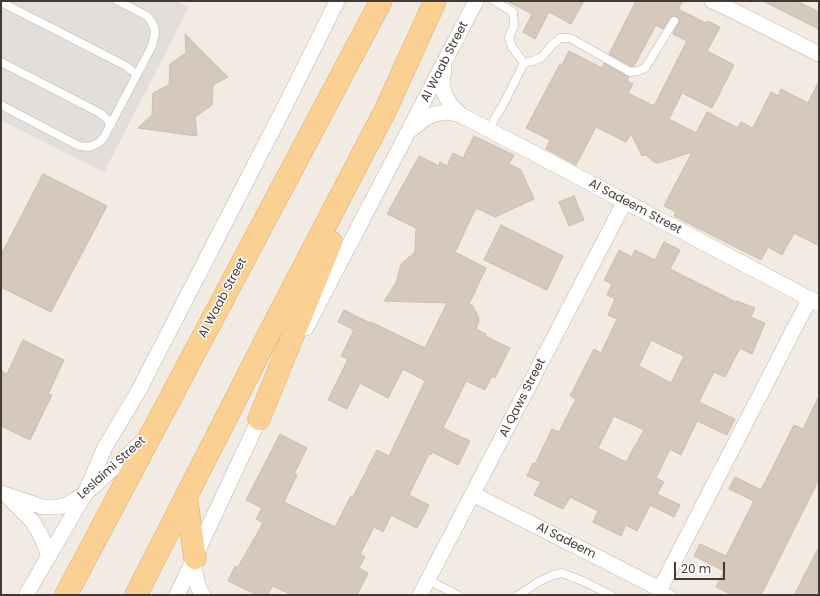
<!DOCTYPE html>
<html>
<head>
<meta charset="utf-8">
<style>
  body { margin:0 }
  #map { position:relative; width:820px; height:596px; overflow:hidden; background:#f1ebe3; font-family:Poppins,sans-serif }
  canvas { display:block }
  .frame { position:absolute; inset:0; border:2px solid #423b34; pointer-events:none }
  .scale { position:absolute; left:674px; top:562px; width:51px; height:18px; box-sizing:border-box; border:2px solid #423b34; border-top:0; padding-left:5px; font-size:12px; line-height:14px; white-space:nowrap; color:#423b34; -webkit-text-stroke:3px #fff; paint-order:stroke }
</style>
</head>
<body>
<div id="map">
<canvas width="820" height="596"></canvas>
<div class="frame"></div>
<div class="scale">20 m</div>
</div>
<script>
const ctx = document.querySelector('canvas').getContext('2d');
ctx.lineJoin = 'round';
function paint(path, color) { ctx.fillStyle = color; ctx.fill(path, 'evenodd'); }
const poly = rows => new Path2D(rows.map(r => 'M' + r).join(''));
function strokePath(path, color, width, dash) { ctx.strokeStyle = color; ctx.lineWidth = width; ctx.lineCap = dash ? 'butt' : 'round'; ctx.setLineDash(dash || []); ctx.stroke(path); }
function drawText(font, color, halo, rows, align = 'center') {
  ctx.font = font + ' Poppins,sans-serif'; ctx.lineWidth = 3; ctx.setLineDash([]); ctx.textBaseline = 'middle'; ctx.strokeStyle = halo; ctx.fillStyle = color; for (const [text, x, y, turn = 0] of rows) {
    ctx.save(); ctx.translate(x, y); ctx.rotate((+turn || 0) * Math.PI / 180); ctx.textAlign = isNaN(turn) ? turn : align; if (halo) ctx.strokeText(text, 0, 0); ctx.fillText(text, 0, 0); ctx.restore();
  }
}
const parking = poly([
  [1,1,177,1,189,7,104,172,1,120]
]);
const building = poly([
  [507,1,584,1,571,24,549,12,535,39,523,32,532,14,507,1],
  [636,1,683,1,678,9,706,23,708,21,720,27,707,51,734,65,712,108,682,93,669,119,696,133,707,112,738,128,741,122,753,128,771,92,778,96,781,89,808,103,819,81,819,246,794,233,782,255,768,247,761,260,674,216,676,212,664,206,692,152,658,163,654,162,646,155,642,156,631,134,626,142,596,127,576,165,546,149,550,140,526,128,560,64,562,65,569,51,602,68,604,63,629,77,627,81,633,84,628,93,654,106,687,41,673,34,679,22,679,18,674,16,670,18,663,29,656,25,634,66,631,66,609,54,636,1],
  [763,1,797,1,819,12,819,29,763,1],
  [185,34,228,77,213,85,212,105,195,117,197,136,138,128,152,115,153,93,169,85,170,64,186,53,185,34],
  [474,136,514,155,509,164,521,170,534,199,495,217,476,208,455,252,486,268,469,304,473,306,478,316,479,321,476,329,486,334,485,336,510,348,495,378,492,376,485,390,466,381,443,428,470,441,458,465,432,452,431,455,429,454,409,495,429,505,423,517,417,528,391,515,383,532,374,527,360,554,365,557,359,568,368,573,357,595,292,595,272,586,268,595,257,595,228,581,235,566,238,567,263,523,256,519,262,508,246,500,280,434,307,448,294,474,297,475,284,502,335,527,351,496,353,497,377,450,389,456,425,381,403,369,388,398,360,383,347,409,328,400,348,359,341,356,354,330,338,322,344,310,370,323,371,322,425,348,447,303,384,301,396,283,401,264,415,252,416,228,387,214,419,156,439,166,440,162,447,166,453,153,463,158,474,136],
  [43,174,107,206,51,312,1,287,1,255,43,174],
  [574,196,584,220,569,226,559,202,574,196],
  [501,225,563,256,547,290,484,260,501,225],
  [664,242,680,250,670,269,736,302,737,301,755,308,751,317,765,323,752,354,740,348,725,377,714,372,699,402,735,419,727,435,697,421,681,455,670,449,656,478,664,482,657,494,680,505,674,517,650,505,637,531,626,525,621,536,593,522,598,511,570,497,563,509,534,495,541,482,527,476,533,463,535,464,552,429,559,432,576,399,570,396,594,349,601,353,617,319,608,315,615,299,607,295,612,284,604,280,619,250,632,257,635,250,655,260,664,242],
  [651,340,684,356,671,383,639,366,651,340],
  [614,416,644,430,626,462,598,448,614,416],
  [23,340,64,360,48,394,52,395,30,440,1,426,1,371,7,374,23,340],
  [819,396,819,479,761,595,732,595,716,587,724,571,694,556,700,544,726,556,754,501,729,489,735,477,761,490,794,425,803,429,819,396],
  [819,547,819,595,794,595,819,547]
]);
const lane = poly([
  [1,2,126,66,137,75],
  [1,62,100,113,107,119,111,125],
  [524,63,533,61,542,57,551,46,560,38,570,38,630,72,638,71,645,68,674,21],
  [1,105,79,146,90,147,100,142,104,137,152,46,155,33,154,27,151,21,147,16,118,1],
  [488,130,504,103,524,63,512,47,509,37,514,26,513,12,494,1],
  [428,580,458,595],
  [660,589,672,595],
  [519,595,538,582,553,575,562,573,585,582,611,595]
]);
const street = poly([
  [712,1,724,6,819,54],
  [444,68,442,84,444,93,450,104,461,115],
  [412,129,423,120,434,114,446,112,461,115,818,303],
  [306,328,476,1],
  [1,493,43,507,58,507,66,505,85,494,142,442],
  [473,494,660,589,810,298],
  [9,498,33,522,42,538,49,556],
  [195,560,195,572,198,587,203,595],
  [26,595,85,494,105,447,139,390,288,100,337,1],
  [177,595,263,411],
  [420,595,625,201]
]);
const primary = poly([
  [259,419,331,242],
  [186,496,195,558],
  [66,595,381,1],
  [136,595,272,328,386,109,435,1]
]);
const streetNames = [
  ["Al Waab Street",445,62,-63],
  ["Al Sadeem Street",635,207,28],
  ["Al Waab Street",223,298,-62],
  ["Al Qaws Street",523,398,-63],
  ["Leslaimi Street",112,468,-42],
  ["Al Sadeem",566,541,27]
];
paint(parking, '#e1dedb');
paint(building, '#d5c8bc');
strokePath(building, '#ccbcad', 1);
strokePath(lane, '#bfb5a9', 9);
strokePath(street, '#bfb5a9', 16);
strokePath(primary, '#deab64', 23);
strokePath(lane, '#fff', 8);
strokePath(street, '#fff', 15);
strokePath(primary, '#fad193', 22);
drawText('12px', '#423b34', '#fff', streetNames);
</script>
</body>
</html>
